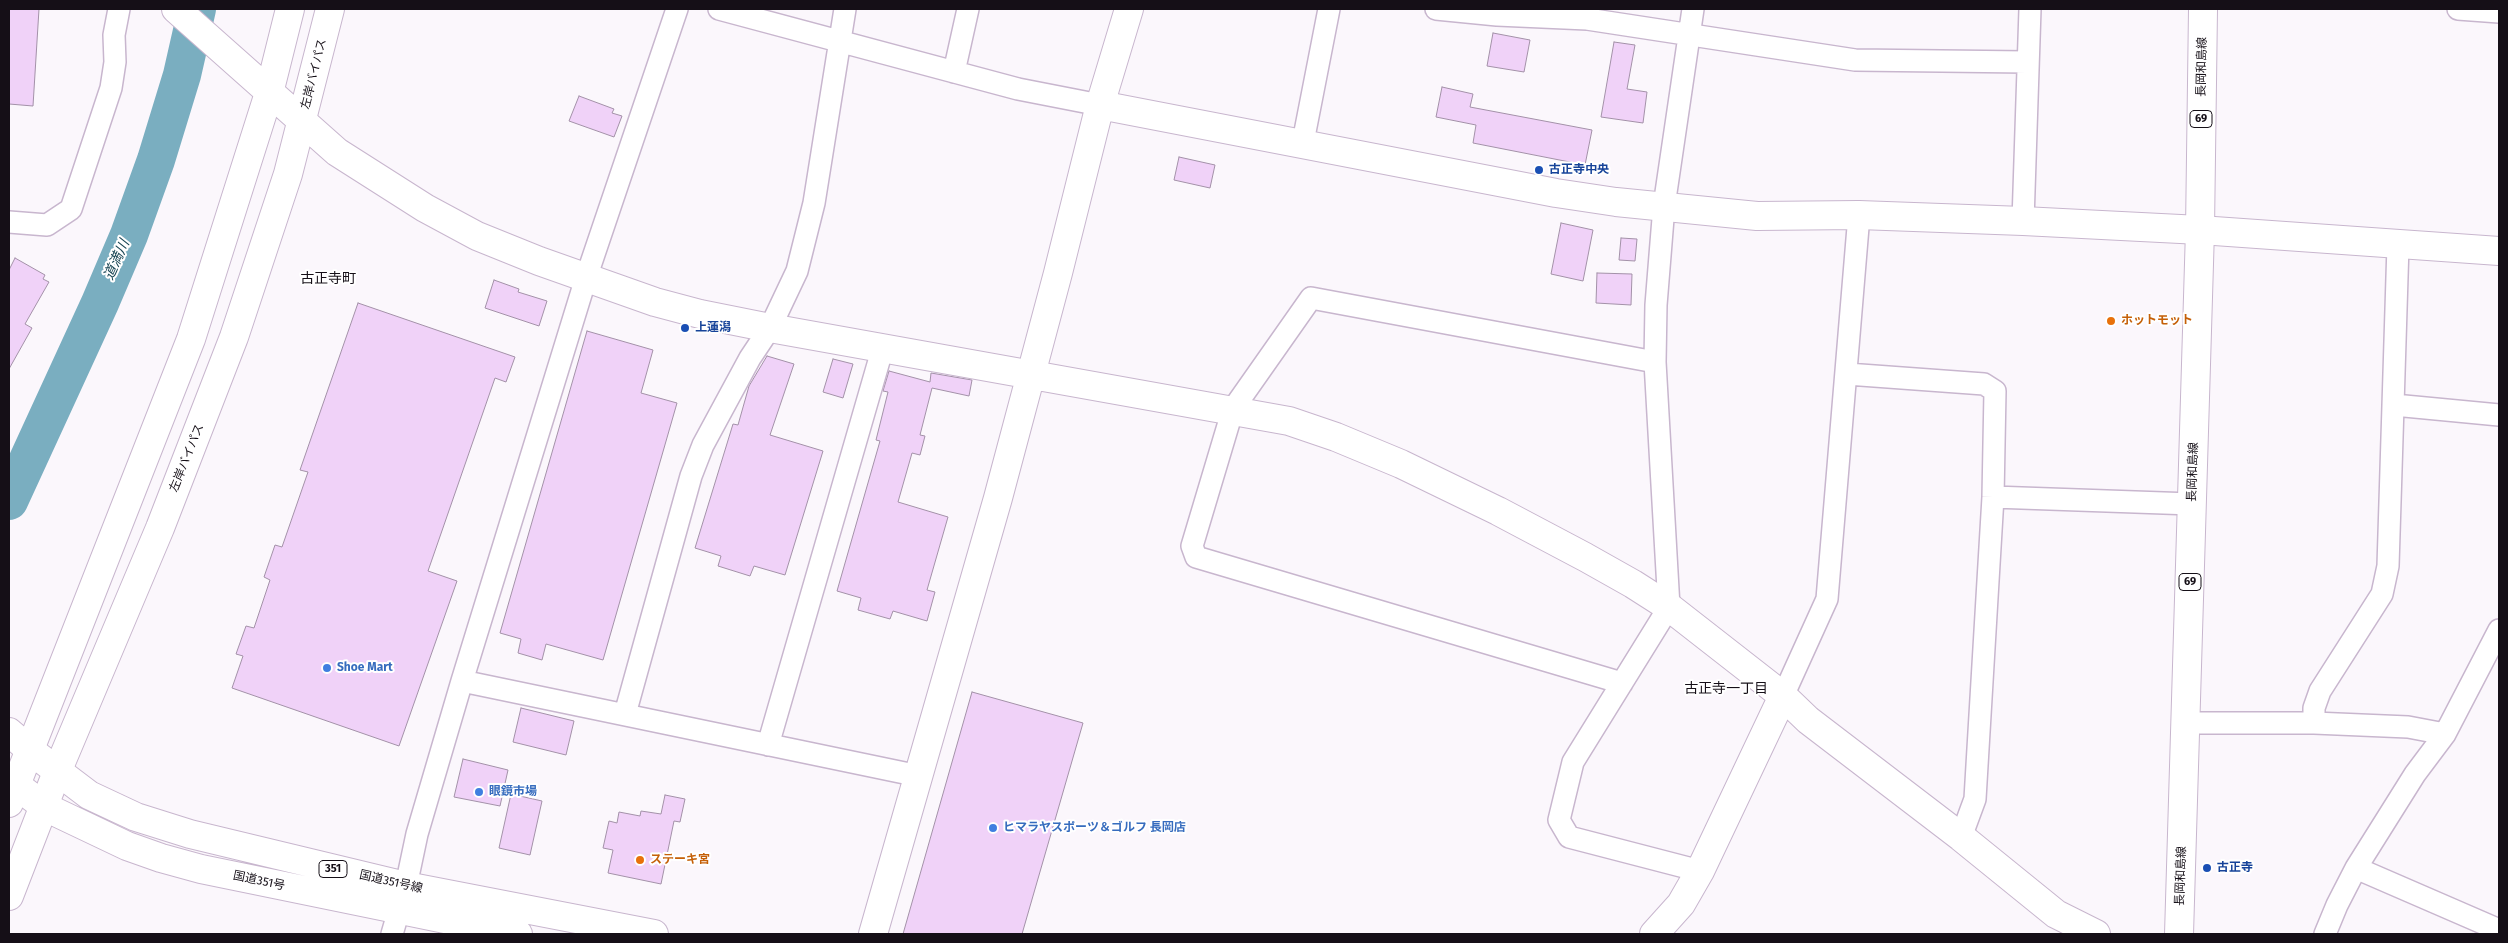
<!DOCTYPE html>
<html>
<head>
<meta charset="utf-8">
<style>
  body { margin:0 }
  #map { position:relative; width:2508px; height:943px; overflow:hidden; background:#fbf7fc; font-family:"Fira Sans",sans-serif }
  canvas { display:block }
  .frame { position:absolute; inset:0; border:10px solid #150f17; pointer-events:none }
</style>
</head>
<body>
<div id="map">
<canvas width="2508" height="943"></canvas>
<div class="frame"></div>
</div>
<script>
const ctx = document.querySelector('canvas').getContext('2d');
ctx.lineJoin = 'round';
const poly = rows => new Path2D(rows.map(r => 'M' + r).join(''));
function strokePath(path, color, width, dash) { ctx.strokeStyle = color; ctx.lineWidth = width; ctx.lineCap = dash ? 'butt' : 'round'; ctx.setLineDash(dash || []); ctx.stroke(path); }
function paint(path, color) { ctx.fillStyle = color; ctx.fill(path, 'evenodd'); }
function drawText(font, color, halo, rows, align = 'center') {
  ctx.font = font + ' "Fira Sans","Noto Sans JP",sans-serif'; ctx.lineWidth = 4; ctx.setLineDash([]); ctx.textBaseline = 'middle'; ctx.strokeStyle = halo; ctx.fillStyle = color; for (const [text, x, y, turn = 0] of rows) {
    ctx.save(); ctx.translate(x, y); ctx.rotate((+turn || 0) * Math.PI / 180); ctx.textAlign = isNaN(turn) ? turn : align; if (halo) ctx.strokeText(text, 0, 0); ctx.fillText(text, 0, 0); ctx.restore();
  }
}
const river = poly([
  [9,501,100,303,129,235,156,160,182,75,197,9]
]);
const building = poly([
  [9,9,39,9,33,106,9,104,9,9],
  [1493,33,1530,40,1524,72,1487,66,1493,33],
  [1614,42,1635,45,1627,89,1647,92,1643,123,1601,117,1614,42],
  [1442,87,1473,94,1470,107,1592,130,1585,165,1473,143,1476,125,1436,117,1442,87],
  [579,96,614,109,612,113,622,116,614,137,569,121,579,96],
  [1179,157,1215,165,1210,188,1174,180,1179,157],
  [1561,223,1593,230,1583,281,1551,274,1561,223],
  [1621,238,1637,239,1635,261,1619,260,1621,238],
  [15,258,45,275,43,279,49,282,25,324,32,328,9,369,9,270,15,258],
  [1597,273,1632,274,1631,305,1596,303,1597,273],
  [494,280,519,289,518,292,547,301,539,326,485,308,494,280],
  [358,303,515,357,506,382,495,378,428,571,457,581,399,746,232,688,243,656,236,654,246,626,254,628,270,580,264,577,275,545,282,547,308,472,300,470,358,303],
  [587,331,653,350,641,393,677,403,603,660,546,644,542,660,518,653,521,639,500,633,587,331],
  [767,356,794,364,770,435,823,451,785,575,754,566,750,576,718,566,721,556,695,548,733,424,738,425,749,386,767,356],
  [833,359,853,364,843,398,823,392,833,359],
  [889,371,930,382,931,373,972,380,969,396,932,388,920,435,925,436,920,455,912,453,898,502,948,517,927,590,935,592,927,621,893,611,890,619,858,610,861,598,837,591,880,441,876,440,888,392,883,391,889,371],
  [972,692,1083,723,1022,934,903,934,972,692],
  [521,708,574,721,566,755,513,742,521,708],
  [463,759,508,770,500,806,454,797,463,759],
  [511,794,542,801,530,855,499,848,511,794],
  [665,795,685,799,680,822,674,821,661,884,608,873,613,850,603,848,609,821,617,823,619,812,640,816,641,811,661,814,665,795]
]);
const minor = poly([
  [719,9,1018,89,1100,105],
  [1436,9,1497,15,1587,19,1855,60,2027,62],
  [1693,9,1664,206,1656,305,1655,362,1669,607,1573,762,1559,820,1569,837,1700,871],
  [2458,9,2499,12],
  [954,72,968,9],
  [1303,142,1329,9],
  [2023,221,2030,9],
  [9,222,47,225,71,209,111,88,115,62,114,35,119,9],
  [1847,374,1984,384,1995,391,1993,497,1975,799,1961,837],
  [2394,405,2499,415],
  [1993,497,2192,504],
  [462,681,919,776],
  [1622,683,1196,557,1192,546,1233,409,1311,298,1655,362],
  [1783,696,1827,599,1859,215],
  [625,714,691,476,703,445,750,358,770,328,797,271,814,203,845,9],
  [2185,723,2314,723,2408,727,2445,734],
  [2314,723,2314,708,2320,691,2382,594,2388,566,2398,245],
  [768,745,883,347],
  [2356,868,2499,930],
  [406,886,417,834,462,681,586,278,677,9],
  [392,934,399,910],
  [2325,934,2337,905,2356,868,2415,774,2445,734,2499,630]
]);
const tertiary = poly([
  [176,9,337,152,425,208,477,236,539,261,655,302,700,314,770,328,1289,421,1336,437,1401,464,1498,511,1585,557,1633,584,1669,607,1783,696,1808,720,1961,837,2056,914,2096,934],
  [1100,105,1556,193,1616,202,1757,216,1859,215,2023,221,2200,230,2499,251],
  [9,803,191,339,269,93,290,9],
  [9,896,57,772,160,528,234,337,288,174,330,9],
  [873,934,998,498,1058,273,1100,105,1129,9],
  [1654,934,1681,904,1700,871,1783,696]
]);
const secondary = poly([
  [9,732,31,751]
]);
const primary = poly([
  [2179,934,2200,230,2203,9]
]);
const trunk = poly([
  [31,751,89,795,136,817,190,834,406,886,654,934],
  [16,785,45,807,127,846,161,858,201,869,518,934]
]);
const markers = [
  [1539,170,5,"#1a4fb4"],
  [2111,321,5,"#e8710a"],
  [685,328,5,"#1a4fb4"],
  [327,668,5,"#3f7fe0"],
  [479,792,5,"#3f7fe0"],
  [993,828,5,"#3f7fe0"],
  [640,860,5,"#e8710a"],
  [2207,868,5,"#1a4fb4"]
];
const shields = [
  [2201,119,22],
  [2190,582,22],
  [333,869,28]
];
const shieldNames = [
  ["69",2201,119],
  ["69",2190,582],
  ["351",333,869]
];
const streetNames = [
  ["長岡和島線",2202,67,-89],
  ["左岸バイパス",314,74,-76],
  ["左岸バイパス",187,458,-68],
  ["長岡和島線",2193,472,-88],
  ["長岡和島線",2181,876,-88],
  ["国道351号",259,881,12],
  ["国道351号線",391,882,13]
];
const transitNames = [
  ["古正寺中央",1549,170],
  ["上蓮潟",695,328],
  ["古正寺",2217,868]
];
const foodNames = [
  ["ホットモット",2121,321],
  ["ステーキ宮",650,860]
];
const shopNames = [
  ["Shoe Mart",337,668],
  ["眼鏡市場",489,792],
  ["ヒマラヤスポーツ＆ゴルフ 長岡店",1003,828]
];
const waterNames = [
  ["道満川",117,260,-66]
];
const neighbourhoodNames = [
  ["古正寺町",328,279],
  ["古正寺一丁目",1726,689]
];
strokePath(river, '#7aaec0', 38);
paint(building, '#f0d2f8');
strokePath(building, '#a391a8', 1);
strokePath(minor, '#c8b6ce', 24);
strokePath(tertiary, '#c8b6ce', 30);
strokePath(secondary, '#c8b6ce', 30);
strokePath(primary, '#c8b6ce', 30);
strokePath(trunk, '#c8b6ce', 30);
strokePath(minor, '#fff', 21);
strokePath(tertiary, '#fff', 28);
strokePath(secondary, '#fff', 28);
strokePath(primary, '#fff', 28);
strokePath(trunk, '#fff', 28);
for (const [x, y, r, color] of markers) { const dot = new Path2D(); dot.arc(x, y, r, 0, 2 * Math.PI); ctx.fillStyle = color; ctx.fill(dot); strokePath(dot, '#fff', 2); }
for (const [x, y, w] of shields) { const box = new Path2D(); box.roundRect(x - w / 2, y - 8.5, w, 17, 4); ctx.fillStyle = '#fff'; ctx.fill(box); strokePath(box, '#150f17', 1); }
drawText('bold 11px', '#150f17', null, shieldNames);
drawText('12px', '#150f17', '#fff', streetNames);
drawText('bold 12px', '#164399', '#fff', transitNames, 'left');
drawText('bold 12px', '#c56008', '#fff', foodNames, 'left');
drawText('bold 12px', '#366cbe', '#fff', shopNames, 'left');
drawText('italic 14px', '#184553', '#fff', waterNames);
drawText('14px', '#150f17', '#fff', neighbourhoodNames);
</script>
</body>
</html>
